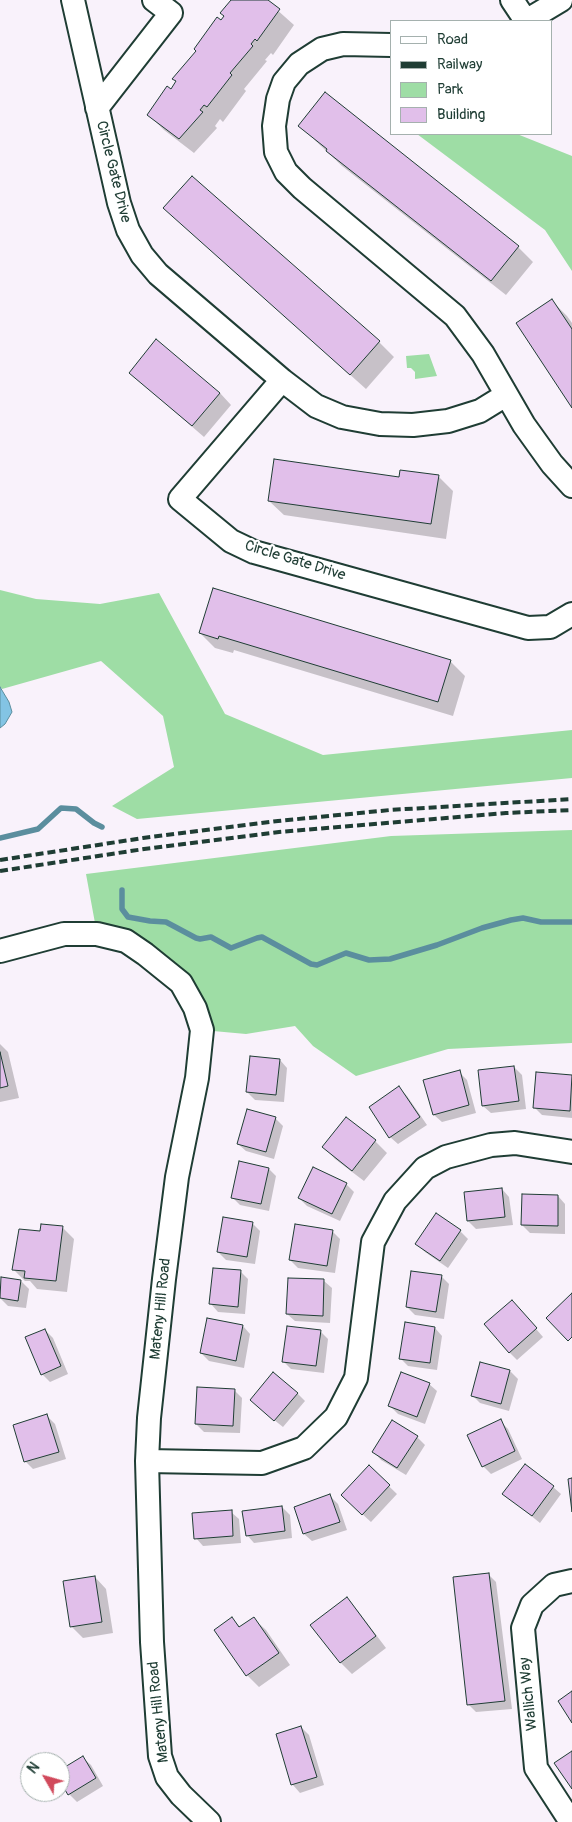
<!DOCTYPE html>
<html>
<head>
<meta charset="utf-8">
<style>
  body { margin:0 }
  #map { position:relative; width:572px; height:1822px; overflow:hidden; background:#f9f2fb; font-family:Pangolin,sans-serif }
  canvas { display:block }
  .legend { position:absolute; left:390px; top:20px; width:162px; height:115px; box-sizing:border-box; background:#fff; border:1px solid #a5b1ae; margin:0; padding:6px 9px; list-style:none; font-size:15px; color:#1f3d34 }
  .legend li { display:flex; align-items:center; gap:10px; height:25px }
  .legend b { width:25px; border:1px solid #a5b1ae }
  .north { position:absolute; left:20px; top:1752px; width:50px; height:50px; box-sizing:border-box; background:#fff; border:1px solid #a5b1ae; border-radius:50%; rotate:308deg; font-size:14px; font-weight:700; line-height:20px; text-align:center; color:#1f3d34 }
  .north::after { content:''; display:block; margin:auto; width:18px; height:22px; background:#d1495b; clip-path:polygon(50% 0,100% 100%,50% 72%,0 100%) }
</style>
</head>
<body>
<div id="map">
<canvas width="572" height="1822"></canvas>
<ul class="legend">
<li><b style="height:6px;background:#fff"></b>Road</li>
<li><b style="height:6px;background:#1f3d34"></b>Railway</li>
<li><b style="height:14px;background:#9edda5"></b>Park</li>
<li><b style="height:14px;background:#e1bfea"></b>Building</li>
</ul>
<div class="north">N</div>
</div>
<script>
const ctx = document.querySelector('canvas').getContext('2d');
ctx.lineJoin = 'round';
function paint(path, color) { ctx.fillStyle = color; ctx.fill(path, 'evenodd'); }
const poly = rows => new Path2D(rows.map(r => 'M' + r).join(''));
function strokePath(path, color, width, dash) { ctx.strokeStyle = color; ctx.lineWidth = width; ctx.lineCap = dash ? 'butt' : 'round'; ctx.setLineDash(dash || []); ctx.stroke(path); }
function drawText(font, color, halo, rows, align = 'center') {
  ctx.font = font + ' Pangolin,sans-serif'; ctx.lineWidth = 4.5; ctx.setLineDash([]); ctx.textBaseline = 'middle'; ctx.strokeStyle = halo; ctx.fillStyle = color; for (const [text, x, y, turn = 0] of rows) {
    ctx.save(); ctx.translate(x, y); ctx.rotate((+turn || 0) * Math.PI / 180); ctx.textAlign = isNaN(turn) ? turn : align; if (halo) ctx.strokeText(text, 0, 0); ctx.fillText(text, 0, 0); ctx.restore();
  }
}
const green = poly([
  [417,134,517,134,572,156,572,271,545,230],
  [429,354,437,376,415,379,415,372,411,368,407,368,406,356],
  [0,590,36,599,100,604,159,593,225,714,323,755,572,730,572,778,137,819,112,806,174,767,163,716,101,661,2,689,0,687],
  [572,830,572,1043,448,1049,356,1076,313,1046,295,1026,246,1034,202,1030,181,983,97,934,86,874,391,836]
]);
const water = poly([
  [0,687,9,702,12,712,5,724,0,728,0,687]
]);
const shadow = poly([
  [233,0,266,0,294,25,273,55,271,53,265,60,267,61,244,89,246,91,223,122,220,119,215,126,217,128,194,153,164,130,149,115,171,90,221,22],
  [300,126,518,247,533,262,506,295,342,166],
  [192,178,379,342,394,357,366,389,164,208],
  [552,301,567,316,572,323,572,406],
  [130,373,220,393,231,405,204,437],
  [438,476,453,491,446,539,284,515,269,501,400,479],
  [200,633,450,661,465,676,453,716,234,650,233,653,215,648],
  [0,1044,8,1052,19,1098,0,1102],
  [280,1060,287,1068,284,1102,255,1100,247,1092],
  [514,1067,522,1075,526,1109,491,1113,483,1106],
  [459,1072,467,1080,476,1113,442,1122,434,1115],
  [537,1073,572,1077,572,1118,542,1115,534,1107],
  [399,1088,407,1096,427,1125,398,1144,390,1137],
  [275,1118,283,1126,274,1159,246,1151,238,1144],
  [346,1119,375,1141,387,1153,364,1181,335,1159,324,1147],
  [269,1169,276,1176,269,1211,240,1205,232,1197],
  [346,1184,354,1192,340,1221,307,1206,299,1198],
  [502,1189,509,1197,513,1225,476,1229,468,1221,465,1193],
  [558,1196,565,1204,565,1234,530,1233,522,1225],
  [252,1223,260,1231,255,1264,226,1260,218,1252],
  [62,1227,74,1239,67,1292,37,1289,30,1281,25,1281,13,1269,15,1251,17,1252,41,1232],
  [332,1231,340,1239,335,1273,298,1268,290,1260],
  [460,1231,468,1239,448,1268,425,1252,417,1244],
  [240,1271,248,1279,245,1314,218,1312,211,1304],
  [441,1276,449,1284,444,1319,415,1315,407,1307],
  [3,1278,21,1281,29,1289,26,1308,8,1306,0,1298],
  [324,1281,332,1288,330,1323,295,1321,287,1314],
  [519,1309,543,1337,517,1360,509,1352],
  [243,1326,250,1334,244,1368,209,1361,201,1353],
  [435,1328,442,1336,437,1370,408,1366,400,1358],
  [45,1330,53,1338,68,1374,50,1382,42,1374],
  [320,1331,328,1339,324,1373,291,1369,283,1361],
  [481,1363,510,1371,518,1379,509,1411,480,1403,472,1395],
  [429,1384,437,1391,425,1424,398,1414,390,1406],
  [234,1390,242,1398,240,1433,204,1432,196,1424],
  [297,1393,305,1401,283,1427,259,1408],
  [47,1416,55,1424,66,1459,33,1469,25,1461],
  [500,1421,508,1429,522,1459,491,1474,483,1466],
  [417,1437,425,1445,406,1475,381,1460,374,1452],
  [369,1467,397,1494,371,1522,350,1503],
  [553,1487,561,1494,540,1523,504,1494],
  [330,1496,338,1504,347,1530,312,1541,304,1534,295,1508],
  [282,1507,290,1515,292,1538,254,1543,247,1535],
  [231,1512,239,1519,241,1543,203,1546,196,1538],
  [488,1574,496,1582,512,1709,476,1712,468,1704],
  [95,1577,106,1589,113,1633,83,1638,71,1626],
  [347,1599,358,1611,386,1648,352,1674,341,1663,312,1625],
  [232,1618,241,1628,254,1619,266,1630,290,1665,259,1687,247,1675],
  [301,1727,309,1735,324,1785,300,1793,293,1785,277,1735],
  [83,1758,91,1765,103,1786,77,1802,69,1794,60,1779,60,1771]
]);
const stream = poly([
  [0,838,38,829,61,808,76,809,94,823,102,827],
  [122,890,122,909,128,917,150,921,166,922,196,938,200,939,211,937,231,948,257,938,262,937,311,964,317,965,346,953,369,960,390,959,437,945,482,928,511,920,523,918,541,922,572,922]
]);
const building = poly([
  [231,0,268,0,280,9,257,41,255,39,251,44,253,46,230,73,232,75,207,107,204,105,200,110,203,112,179,139,147,115,167,86,171,89,176,81,172,79,196,51,194,49,217,17,221,20,224,16,220,13,231,0],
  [325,92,519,246,491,281,326,151,327,149,298,126,325,92],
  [192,176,380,341,350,375,163,208,192,176],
  [552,299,572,329,572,408,516,323,552,299],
  [156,339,220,393,192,426,129,373,156,339],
  [274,459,399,477,400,470,439,475,431,524,268,501,274,459],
  [213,588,451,660,438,702,219,636,218,639,199,633,213,588],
  [0,1052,8,1086,0,1088,0,1052],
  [250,1056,280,1059,276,1095,246,1092,250,1056],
  [514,1066,519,1101,482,1106,478,1070,514,1066],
  [460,1070,469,1105,433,1115,423,1080,460,1070],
  [536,1072,572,1075,570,1111,533,1108,536,1072],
  [399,1086,420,1117,389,1138,369,1107,399,1086],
  [247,1109,276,1117,266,1152,237,1144,247,1109],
  [346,1117,376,1140,352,1171,322,1147,346,1117],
  [239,1161,269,1168,261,1204,231,1198,239,1161],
  [313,1167,347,1183,332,1214,298,1198,313,1167],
  [502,1188,505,1217,467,1221,464,1192,502,1188],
  [522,1194,558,1195,558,1226,521,1225,522,1194],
  [436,1213,461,1230,440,1261,415,1244,436,1213],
  [223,1217,253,1222,247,1257,217,1252,223,1217],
  [41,1224,63,1226,56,1281,24,1278,25,1271,12,1270,19,1229,40,1231,41,1224],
  [295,1224,333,1230,327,1266,289,1260,295,1224],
  [213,1268,241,1270,238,1307,209,1304,213,1268],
  [411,1271,442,1275,436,1312,406,1307,411,1271],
  [1,1277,21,1280,18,1301,0,1298,1,1277],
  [288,1278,324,1279,323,1316,286,1314,288,1278],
  [572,1293,572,1337,568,1341,546,1318,572,1293],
  [512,1300,537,1328,509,1353,484,1324,512,1300],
  [207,1318,243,1325,236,1361,200,1353,207,1318],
  [405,1322,435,1327,430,1363,399,1359,405,1322],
  [287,1326,321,1330,316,1366,282,1362,287,1326],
  [45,1329,61,1366,41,1375,25,1337,45,1329],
  [480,1362,510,1370,501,1404,471,1396,480,1362],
  [273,1372,298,1393,274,1421,250,1400,273,1372],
  [401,1372,430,1383,417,1417,388,1406,401,1372],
  [197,1387,235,1389,233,1426,195,1424,197,1387],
  [47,1414,59,1452,24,1462,13,1425,47,1414],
  [501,1419,515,1451,482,1467,467,1435,501,1419],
  [392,1420,418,1436,397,1468,372,1452,392,1420],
  [525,1464,554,1486,532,1516,502,1494,525,1464],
  [369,1465,390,1485,362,1515,341,1495,369,1465],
  [572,1478,572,1512,568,1479,572,1478],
  [330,1494,340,1522,303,1534,294,1507,330,1494],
  [282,1506,285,1531,246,1536,242,1511,282,1506],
  [232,1510,233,1536,194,1539,192,1513,232,1510],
  [489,1573,505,1701,467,1705,453,1577,489,1573],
  [95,1576,102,1622,70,1627,63,1581,95,1576],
  [347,1597,376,1636,340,1663,310,1625,347,1597],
  [232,1617,239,1627,254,1617,279,1653,246,1676,214,1630,232,1617],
  [572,1691,572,1723,558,1701,572,1691],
  [301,1726,317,1777,291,1785,276,1734,301,1726],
  [572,1751,572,1789,554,1763,572,1751],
  [83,1756,96,1778,68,1795,60,1781,60,1770,83,1756]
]);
const minor = poly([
  [73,0,119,203,128,230,142,255,158,274,282,380],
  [512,0,526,21],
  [526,21,561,0],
  [391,45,343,44,322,49,299,64,284,82,278,99,274,126,276,152,286,172,302,188,455,316,483,354,524,425,552,464,572,486],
  [97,108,171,13,154,0],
  [506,395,480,411,448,421,413,425,380,424,342,417,316,406,282,380,180,499,231,541,254,552,528,628,550,627,572,614],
  [0,951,64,934,97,934,126,941,145,954,181,983,195,1008,202,1030,197,1078,177,1177,164,1279,149,1418,147,1461,152,1642,160,1756,167,1777,181,1795,209,1822],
  [147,1461,262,1463,304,1448,336,1417,356,1378,373,1242,395,1201,425,1168,446,1157,491,1145,515,1143,572,1152],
  [571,1822,536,1768,523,1628,532,1605,554,1585,572,1581]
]);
const rail = poly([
  [0,860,143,838,278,821,390,810,572,799],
  [0,871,144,849,279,832,506,813,572,810]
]);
const streetNames = [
  ["Circle Gate Drive",113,172,76],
  ["Circle Gate Drive",295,561,17],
  ["Mateny Hill Road",161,1309,-84],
  ["Wallich Way",529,1694,-96],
  ["Mateny Hill Road",159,1712,-96]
];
paint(green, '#9edda5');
paint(water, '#83c4e4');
strokePath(water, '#5b8e9e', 1);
paint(shadow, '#0003');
strokePath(stream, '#5b8e9e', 5.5);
paint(building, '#e1bfea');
strokePath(building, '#1f3d34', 1);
strokePath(minor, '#1f3d34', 26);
strokePath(minor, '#fff', 22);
strokePath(rail, '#1f3d34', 4, [8, 4]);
drawText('15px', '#1f3d34', '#fff', streetNames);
</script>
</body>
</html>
